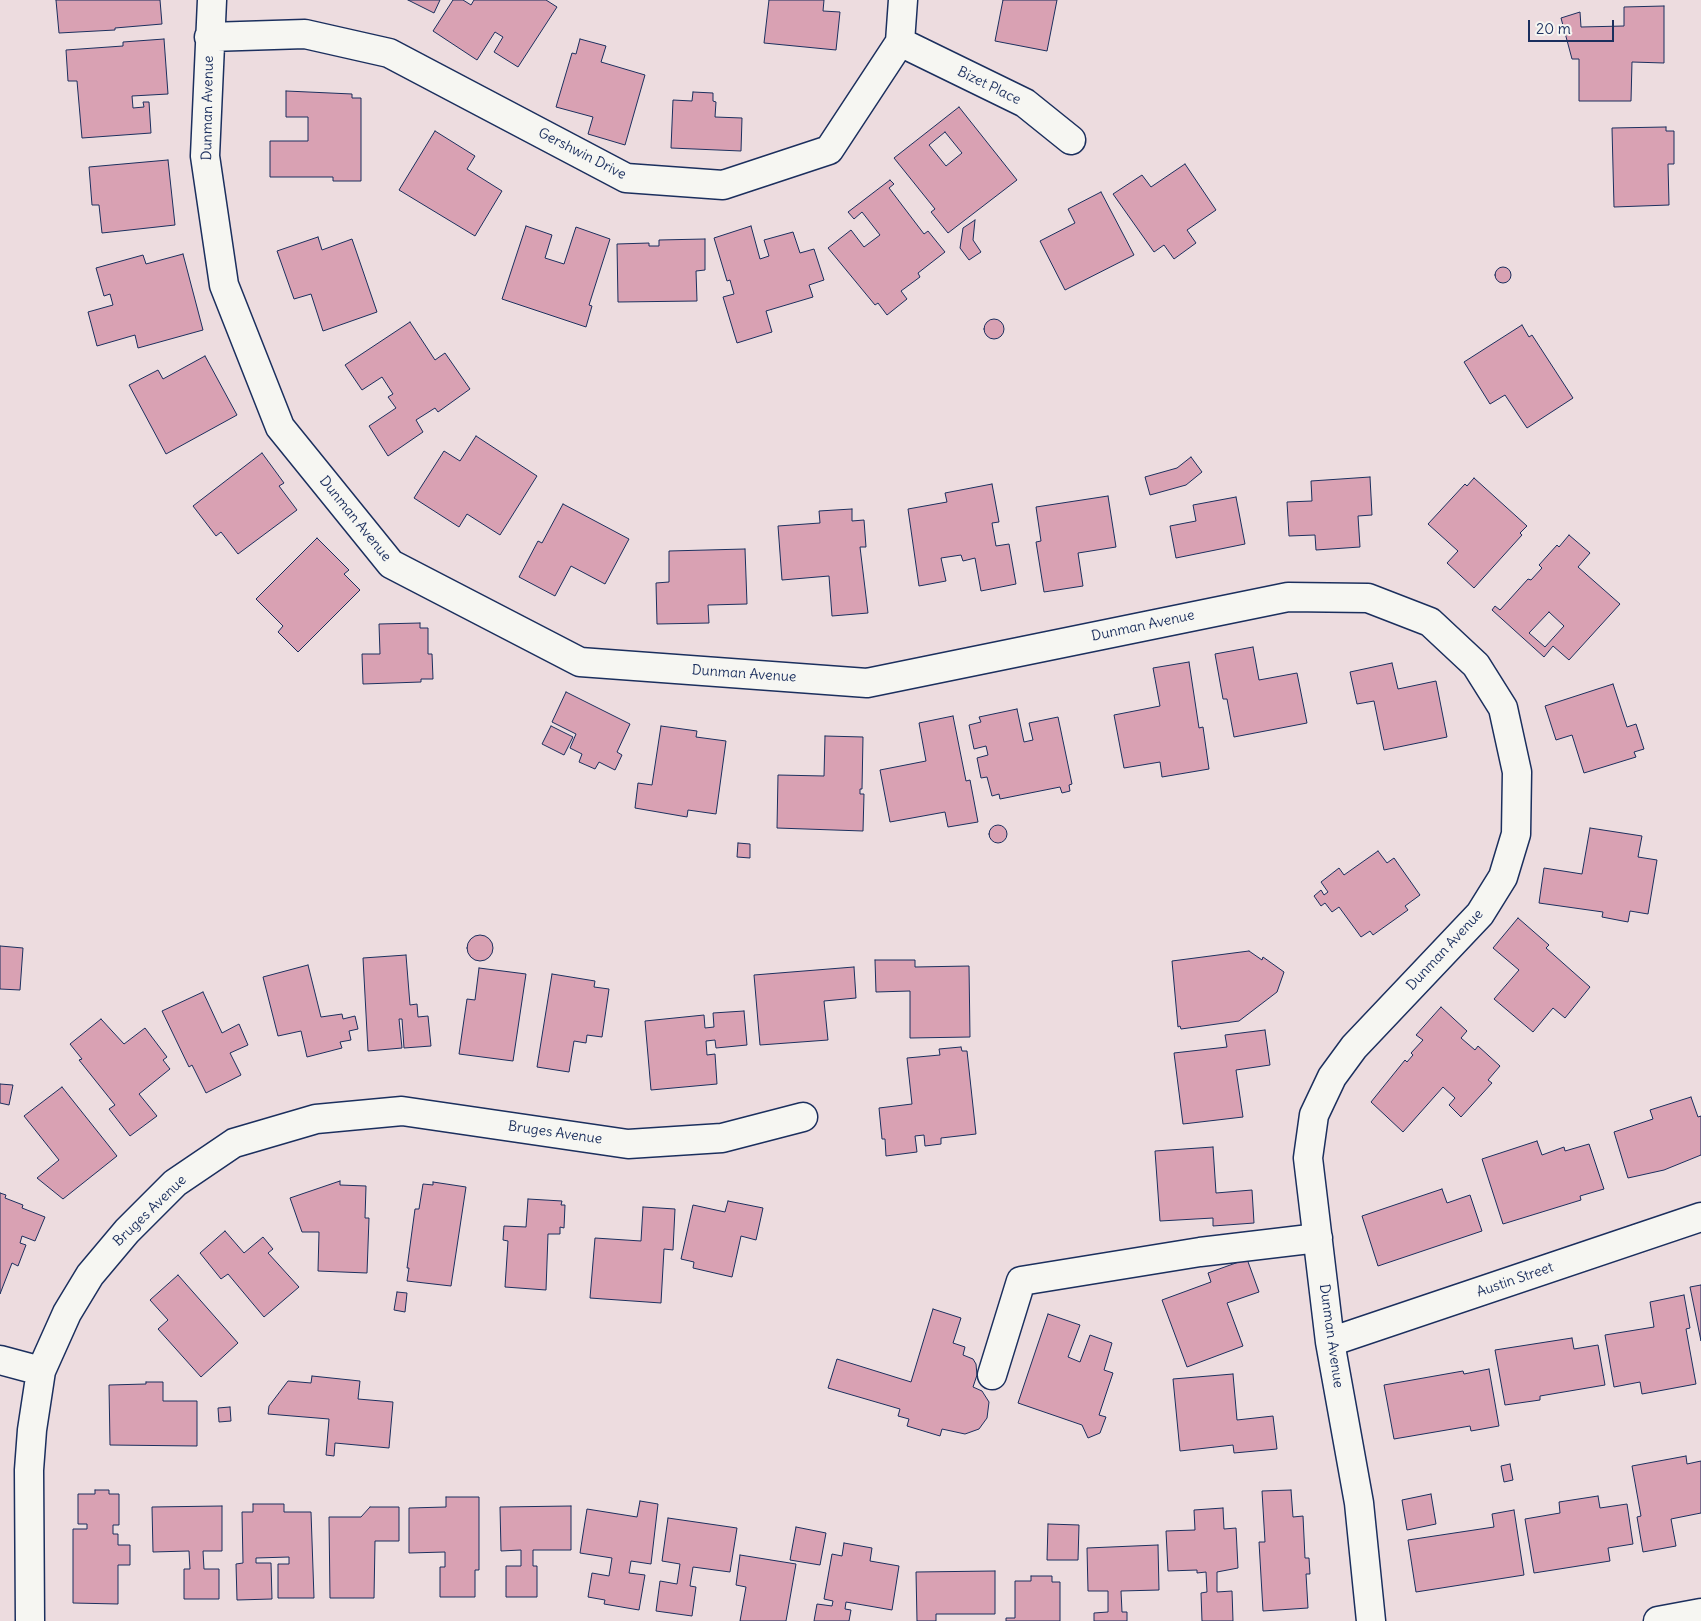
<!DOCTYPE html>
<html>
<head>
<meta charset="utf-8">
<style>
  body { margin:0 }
  #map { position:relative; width:1701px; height:1621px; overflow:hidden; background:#eddcdf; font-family:Delius,sans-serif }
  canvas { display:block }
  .scale { position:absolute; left:1528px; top:20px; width:86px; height:22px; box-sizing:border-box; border:2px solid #1b2f5e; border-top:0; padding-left:6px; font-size:15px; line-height:18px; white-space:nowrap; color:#1b2f5e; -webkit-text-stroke:4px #f6f6f2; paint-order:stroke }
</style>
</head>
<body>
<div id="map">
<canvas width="1701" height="1621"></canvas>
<div class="scale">20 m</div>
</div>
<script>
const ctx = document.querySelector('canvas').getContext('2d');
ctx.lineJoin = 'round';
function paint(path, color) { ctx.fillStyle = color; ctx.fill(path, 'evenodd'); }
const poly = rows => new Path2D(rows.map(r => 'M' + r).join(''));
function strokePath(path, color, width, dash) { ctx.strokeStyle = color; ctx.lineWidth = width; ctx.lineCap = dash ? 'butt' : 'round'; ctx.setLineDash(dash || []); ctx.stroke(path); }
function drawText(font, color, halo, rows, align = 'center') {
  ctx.font = font + ' Delius,sans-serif'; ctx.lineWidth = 5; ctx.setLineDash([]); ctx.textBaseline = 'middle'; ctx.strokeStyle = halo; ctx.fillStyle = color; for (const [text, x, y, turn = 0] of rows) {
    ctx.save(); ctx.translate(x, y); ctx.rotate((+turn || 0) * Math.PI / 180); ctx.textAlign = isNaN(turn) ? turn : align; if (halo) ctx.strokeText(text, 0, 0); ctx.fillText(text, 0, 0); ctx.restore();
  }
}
const building = poly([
  [56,0,160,0,162,24,115,28,115,30,59,33,56,0],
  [408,0,440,0,434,13,408,0],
  [453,0,463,0,471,5,474,0,546,0,557,7,518,67,494,52,503,37,495,32,477,60,433,31,453,0],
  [769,0,824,0,823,11,840,12,836,50,764,43,769,0],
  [1003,0,1057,0,1047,51,995,41,1003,0],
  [1664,6,1664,63,1632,62,1631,101,1579,101,1579,59,1572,59,1561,18,1580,12,1581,27,1624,26,1624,7,1664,6],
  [164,39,168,94,132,96,133,108,144,107,143,102,149,102,151,133,82,138,77,81,68,81,66,50,123,46,123,42,164,39],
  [580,39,606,46,601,62,645,75,625,145,588,134,593,117,556,107,572,53,576,54,580,39],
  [286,91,352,94,352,98,361,98,361,181,333,181,333,177,270,177,270,141,308,141,308,117,286,117,286,91],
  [693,92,713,93,713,101,716,102,715,117,742,118,741,151,671,148,673,100,692,101,693,92],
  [959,107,1017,180,948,233,931,212,935,209,894,158,959,107],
  [945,132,962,153,946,166,929,145,945,132],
  [1666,127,1666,131,1674,131,1674,164,1668,164,1669,205,1614,207,1612,128,1666,127],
  [435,131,475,156,467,169,502,191,475,236,399,190,435,131],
  [168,160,175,225,102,233,99,205,92,205,89,167,168,160],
  [1185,164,1216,210,1187,230,1196,243,1174,259,1164,245,1154,252,1113,194,1142,175,1151,187,1185,164],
  [890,180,894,184,889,188,924,234,928,231,945,252,918,273,920,277,901,291,907,299,887,315,878,303,875,305,828,248,851,230,864,247,880,235,862,212,854,219,848,212,890,180],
  [1101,192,1134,255,1065,290,1040,241,1075,223,1068,209,1101,192],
  [975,220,973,240,981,252,969,260,960,248,963,228,975,220],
  [526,226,552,235,545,258,564,264,576,227,610,239,589,305,592,306,586,327,502,299,526,226],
  [751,226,760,259,769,256,764,240,793,232,800,253,814,249,824,280,809,285,813,297,766,311,772,332,737,343,723,297,734,294,730,280,727,281,714,238,751,226],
  [318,237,322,250,352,239,377,312,323,331,311,294,294,299,277,251,318,237],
  [705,239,705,270,696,271,697,301,618,302,617,244,649,243,649,246,659,246,659,240,705,239],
  [183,254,203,330,138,348,135,335,97,346,88,312,113,305,110,294,104,296,96,268,143,255,146,264,183,254],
  '1495 275a8 8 0 1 1 16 0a8 8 0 1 1-16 0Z',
  '984 329a10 10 0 1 1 20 0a10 10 0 1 1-20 0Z',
  [410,322,435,360,445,353,470,389,438,412,435,408,416,420,423,432,388,456,369,426,396,408,388,397,393,394,382,377,362,390,345,365,410,322],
  [1522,325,1529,337,1532,335,1573,398,1527,428,1505,395,1490,404,1464,362,1522,325],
  [205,356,237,415,166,454,129,385,158,370,163,379,205,356],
  [476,436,537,476,500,535,467,514,459,527,414,498,444,451,460,461,476,436],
  [262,453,284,483,279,486,297,510,238,554,221,532,216,536,193,506,262,453],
  [1191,457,1202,472,1186,485,1150,495,1145,477,1177,468,1191,457],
  [1370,477,1372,515,1358,516,1360,547,1316,550,1315,535,1289,536,1287,502,1312,501,1311,481,1370,477],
  [1474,478,1527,526,1520,533,1522,535,1474,588,1447,563,1458,551,1428,524,1465,484,1467,486,1474,478],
  [992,484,999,522,992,523,996,546,1009,544,1016,584,981,591,975,558,963,561,961,555,941,558,946,581,919,586,908,509,947,502,945,493,992,484],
  [1108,496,1116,547,1078,553,1083,586,1044,592,1036,542,1041,541,1036,507,1108,496],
  [1236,497,1245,544,1176,558,1170,526,1196,521,1193,505,1236,497],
  [563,504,629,539,605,584,571,566,555,596,519,577,538,541,542,543,563,504],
  [852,509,852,521,864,520,866,547,860,547,868,613,832,616,829,576,782,580,778,526,820,523,819,511,852,509],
  [1569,535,1590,553,1578,567,1620,604,1569,660,1553,646,1544,657,1492,610,1495,606,1500,610,1528,579,1531,580,1542,568,1539,565,1557,545,1559,547,1569,535],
  [1549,612,1564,626,1545,647,1529,633,1549,612],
  [317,538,349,570,344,574,360,590,298,652,278,632,283,626,256,599,317,538],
  [745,549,747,604,708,605,709,623,657,624,656,583,669,582,669,551,745,549],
  [420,623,420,628,428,628,428,654,432,654,433,679,421,679,421,682,363,684,362,654,380,654,379,624,420,623],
  [1253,647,1259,680,1297,673,1307,723,1234,737,1227,699,1223,699,1215,654,1253,647],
  [1189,662,1199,728,1203,727,1209,769,1162,777,1160,762,1124,768,1114,715,1160,706,1153,668,1189,662],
  [1392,663,1398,689,1436,681,1447,737,1384,750,1374,701,1357,704,1350,672,1392,663],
  [1613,684,1627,727,1636,724,1644,749,1634,752,1636,757,1584,773,1572,735,1556,740,1545,706,1613,684],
  [566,692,630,724,617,752,622,755,615,770,599,762,595,769,579,762,582,754,570,748,576,734,552,722,566,692],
  [1017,709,1024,742,1033,740,1029,723,1058,717,1072,784,1069,785,1070,791,1062,793,1060,787,1000,799,999,794,992,796,987,777,981,778,977,758,988,755,986,746,974,749,969,725,981,722,979,717,1017,709],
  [953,716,966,781,970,780,978,822,948,827,945,812,890,822,880,770,926,761,919,723,953,716],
  [551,726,573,737,564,755,542,744,551,726],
  [661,726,697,731,696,737,726,741,716,814,688,810,687,817,635,808,638,783,652,785,661,726],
  [825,736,863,737,862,789,860,789,860,794,864,794,863,831,777,828,778,775,824,776,825,736],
  '989 834a9 9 0 1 1 18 0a9 9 0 1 1-18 0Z',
  [1590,828,1642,836,1638,857,1657,860,1648,914,1630,911,1628,922,1602,917,1603,912,1539,903,1544,868,1582,874,1590,828],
  [738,843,750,844,750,858,737,857,738,843],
  [1378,851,1387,863,1394,858,1420,895,1405,906,1408,910,1373,935,1370,931,1361,937,1339,907,1332,912,1325,903,1321,906,1314,896,1321,890,1324,895,1328,892,1321,882,1339,868,1344,875,1378,851],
  [1518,918,1549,945,1546,948,1590,987,1565,1018,1553,1008,1533,1032,1494,999,1519,970,1493,948,1518,918],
  '467 948a13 13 0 1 1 26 0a13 13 0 1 1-26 0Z',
  [0,946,23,948,20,990,0,989,0,946],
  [1249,951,1262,960,1263,957,1284,972,1277,992,1239,1021,1181,1029,1180,1026,1178,1027,1172,961,1249,951],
  [406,955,410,1005,417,1004,418,1017,428,1016,431,1046,404,1048,402,1019,399,1019,402,1048,368,1051,363,958,406,955],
  [875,960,915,960,915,967,969,966,970,1037,910,1038,910,991,876,992,875,960],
  [308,965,321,1017,342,1014,343,1019,355,1016,358,1029,349,1031,351,1040,340,1042,342,1048,307,1057,301,1031,278,1036,263,977,308,965],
  [854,967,856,998,824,1001,828,1040,760,1045,754,975,854,967],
  [479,968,526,974,513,1061,459,1054,467,999,475,1000,479,968],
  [552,974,595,981,594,987,609,989,602,1037,587,1035,586,1043,574,1041,569,1072,537,1067,552,974],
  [203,992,222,1033,239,1024,248,1045,230,1053,241,1075,206,1093,192,1065,189,1067,162,1011,203,992],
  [1441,1007,1467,1031,1461,1038,1475,1050,1478,1046,1500,1066,1488,1080,1492,1083,1461,1117,1449,1105,1455,1098,1443,1087,1403,1132,1371,1102,1405,1060,1407,1062,1413,1055,1411,1053,1423,1040,1416,1035,1441,1007],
  [744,1011,747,1045,716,1048,715,1040,706,1041,707,1055,715,1054,717,1084,651,1090,645,1021,704,1015,705,1028,714,1027,713,1013,744,1011],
  [101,1019,124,1044,145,1028,167,1057,163,1060,170,1069,139,1094,157,1116,130,1136,109,1109,115,1105,79,1060,82,1059,70,1044,101,1019],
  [1265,1030,1270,1065,1236,1070,1243,1117,1183,1124,1174,1053,1227,1047,1225,1035,1265,1030],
  [961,1047,962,1051,967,1051,976,1134,941,1138,941,1144,925,1146,924,1135,915,1136,917,1152,886,1156,885,1139,882,1139,879,1108,912,1104,907,1058,940,1055,939,1049,961,1047],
  [0,1084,13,1085,9,1105,0,1103,0,1084],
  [62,1087,117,1156,63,1199,37,1178,59,1160,24,1116,62,1087],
  [1691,1097,1698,1117,1701,1116,1701,1155,1664,1170,1628,1178,1614,1132,1653,1119,1650,1110,1691,1097],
  [1537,1141,1542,1155,1564,1147,1565,1151,1589,1144,1604,1189,1580,1196,1581,1200,1503,1224,1482,1159,1537,1141],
  [1213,1147,1216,1193,1252,1190,1254,1223,1213,1226,1213,1218,1160,1221,1155,1151,1213,1147],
  [340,1181,340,1185,366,1186,365,1218,369,1218,367,1273,318,1271,319,1232,302,1232,290,1198,340,1181],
  [433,1182,466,1187,451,1286,407,1281,409,1268,407,1268,415,1209,419,1209,423,1184,433,1185,433,1182],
  [1442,1189,1447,1203,1470,1195,1482,1231,1378,1266,1362,1216,1442,1189],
  [0,1193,6,1195,5,1198,23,1205,22,1208,45,1217,35,1241,22,1236,20,1243,26,1245,18,1266,12,1263,0,1294,0,1193],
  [528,1199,562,1201,561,1205,565,1205,564,1228,560,1227,560,1234,548,1234,546,1290,505,1287,508,1241,503,1240,504,1226,526,1227,528,1199],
  [728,1201,763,1208,756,1240,741,1236,732,1277,693,1268,694,1262,681,1259,693,1205,725,1212,728,1201],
  [643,1207,675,1209,673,1250,664,1249,661,1303,590,1298,595,1238,641,1241,643,1207],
  [225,1231,244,1253,263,1237,273,1249,268,1253,299,1287,264,1317,228,1274,221,1279,200,1253,225,1231],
  [1247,1259,1259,1292,1227,1303,1243,1346,1187,1367,1162,1300,1211,1282,1208,1273,1247,1259],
  [178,1275,238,1343,201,1377,158,1329,168,1320,150,1300,178,1275],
  [1701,1285,1701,1341,1690,1287,1701,1285],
  [397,1292,407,1293,405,1312,394,1310,397,1292],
  [1684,1295,1690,1328,1686,1329,1696,1384,1642,1394,1640,1382,1614,1387,1605,1335,1654,1327,1650,1302,1684,1295],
  [933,1309,961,1318,953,1343,965,1347,963,1355,973,1359,976,1364,977,1375,973,1387,982,1391,989,1402,987,1418,979,1429,965,1434,942,1429,940,1436,907,1426,909,1419,898,1416,900,1409,828,1388,837,1359,911,1382,933,1309],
  [1048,1314,1080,1325,1068,1357,1080,1362,1090,1335,1112,1343,1104,1370,1113,1373,1099,1415,1106,1417,1100,1433,1088,1438,1082,1425,1018,1403,1048,1314],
  [1572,1338,1574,1349,1598,1345,1605,1385,1540,1396,1540,1400,1505,1405,1495,1350,1572,1338],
  [1489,1369,1499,1426,1471,1431,1470,1426,1394,1439,1384,1385,1463,1371,1464,1374,1489,1369],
  [1233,1374,1237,1420,1273,1416,1277,1449,1234,1453,1233,1445,1180,1451,1173,1379,1233,1374],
  [312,1376,360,1381,358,1399,393,1402,389,1448,335,1443,334,1456,326,1455,329,1419,268,1414,269,1406,288,1381,311,1383,312,1376],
  [146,1382,163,1382,163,1401,197,1401,197,1446,110,1445,109,1385,146,1384,146,1382],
  [230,1407,231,1421,219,1422,218,1408,230,1407],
  [1686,1456,1687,1464,1701,1461,1701,1513,1671,1519,1676,1546,1643,1552,1637,1517,1641,1516,1632,1466,1686,1456],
  [1510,1464,1513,1480,1504,1482,1501,1466,1510,1464],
  [95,1490,109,1490,109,1494,119,1494,119,1525,113,1525,113,1534,118,1534,118,1545,130,1545,130,1565,118,1565,118,1604,73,1603,73,1529,87,1529,87,1524,78,1524,78,1494,95,1494,95,1490],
  [1291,1490,1293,1517,1303,1516,1305,1558,1309,1558,1310,1574,1306,1574,1308,1608,1263,1611,1259,1542,1265,1542,1262,1491,1291,1490],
  [1431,1494,1436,1524,1407,1530,1402,1500,1431,1494],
  [1598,1496,1600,1508,1627,1504,1633,1544,1608,1548,1610,1561,1534,1573,1525,1519,1560,1513,1559,1502,1598,1496],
  [446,1497,479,1497,479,1570,475,1570,475,1597,440,1597,440,1567,445,1567,445,1552,409,1553,409,1508,446,1507,446,1497],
  [640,1501,658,1504,651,1564,631,1561,629,1573,645,1575,639,1610,604,1604,605,1600,588,1597,592,1573,609,1576,612,1558,580,1553,587,1509,637,1517,640,1501],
  [253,1504,284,1504,284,1512,311,1512,314,1598,278,1598,278,1564,289,1564,289,1557,256,1558,256,1563,271,1563,272,1599,237,1600,236,1564,243,1563,242,1512,253,1512,253,1504],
  [222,1506,222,1551,203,1551,204,1569,219,1569,219,1599,184,1599,184,1569,190,1569,189,1551,153,1552,152,1507,222,1506],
  [571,1506,571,1550,533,1550,533,1566,537,1566,537,1597,506,1597,506,1566,521,1566,521,1550,501,1551,500,1507,571,1506],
  [370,1507,399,1507,399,1541,375,1541,374,1598,330,1598,329,1517,361,1517,370,1507],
  [1223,1508,1224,1529,1236,1528,1238,1568,1217,1572,1217,1592,1232,1591,1233,1621,1202,1621,1201,1593,1207,1592,1206,1572,1197,1573,1197,1570,1168,1571,1166,1531,1195,1530,1194,1510,1223,1508],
  [1514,1510,1524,1575,1416,1592,1408,1540,1494,1527,1492,1514,1514,1510],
  [668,1518,737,1528,730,1572,693,1567,690,1586,696,1587,692,1616,656,1611,660,1581,677,1584,680,1564,662,1561,668,1518],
  [1048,1524,1079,1525,1078,1560,1047,1560,1048,1524],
  [796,1527,826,1533,820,1565,790,1560,796,1527],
  [844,1543,872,1548,870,1561,899,1566,892,1610,846,1602,845,1609,851,1610,849,1621,814,1621,817,1604,832,1606,833,1601,824,1599,832,1554,842,1556,844,1543],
  [1158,1545,1159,1590,1121,1591,1122,1612,1127,1612,1127,1621,1094,1621,1094,1613,1108,1612,1108,1591,1088,1591,1087,1548,1158,1545],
  [740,1555,796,1564,786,1621,740,1621,746,1587,736,1585,740,1555],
  [995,1571,995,1614,936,1614,936,1621,917,1621,916,1572,995,1571],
  [1031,1576,1052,1576,1052,1582,1060,1582,1060,1621,1006,1621,1006,1618,1015,1618,1015,1581,1031,1581,1031,1576]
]);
const minor = poly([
  [212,0,205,156,224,285,280,427,391,564,580,662,867,683,1288,597,1368,598,1430,622,1476,665,1503,708,1517,772,1516,834,1503,877,1480,914,1354,1047,1332,1077,1314,1115,1308,1158,1330,1342,1359,1503,1371,1621],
  [209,37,305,34,389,53,626,178,723,185,829,150,900,42,903,0],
  [900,42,1025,103,1071,140],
  [1330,1342,1701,1217],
  [0,1360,41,1371],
  [992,1375,1021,1281,1200,1252,1318,1238],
  [30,1621,29,1470,32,1430,41,1371,67,1313,90,1275,127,1231,175,1183,234,1143,316,1119,402,1111,628,1144,722,1138,803,1117],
  [1658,1621,1701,1613]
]);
const streetNames = [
  ["Bizet Place",989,86,26],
  ["Dunman Avenue",208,108,-89],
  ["Gershwin Drive",582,154,27],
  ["Dunman Avenue",355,519,51],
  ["Dunman Avenue",1143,626,-12],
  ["Dunman Avenue",744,674,4],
  ["Dunman Avenue",1445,950,-47],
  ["Bruges Avenue",555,1133,8],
  ["Bruges Avenue",150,1211,-44],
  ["Austin Street",1515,1280,-19],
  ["Dunman Avenue",1331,1336,82]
];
paint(building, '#d9a1b3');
strokePath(building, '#1b2f5e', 1);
strokePath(minor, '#1b2f5e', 31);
strokePath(minor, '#f6f6f2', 28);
drawText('14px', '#1b2f5e', '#f6f6f2', streetNames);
</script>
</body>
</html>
